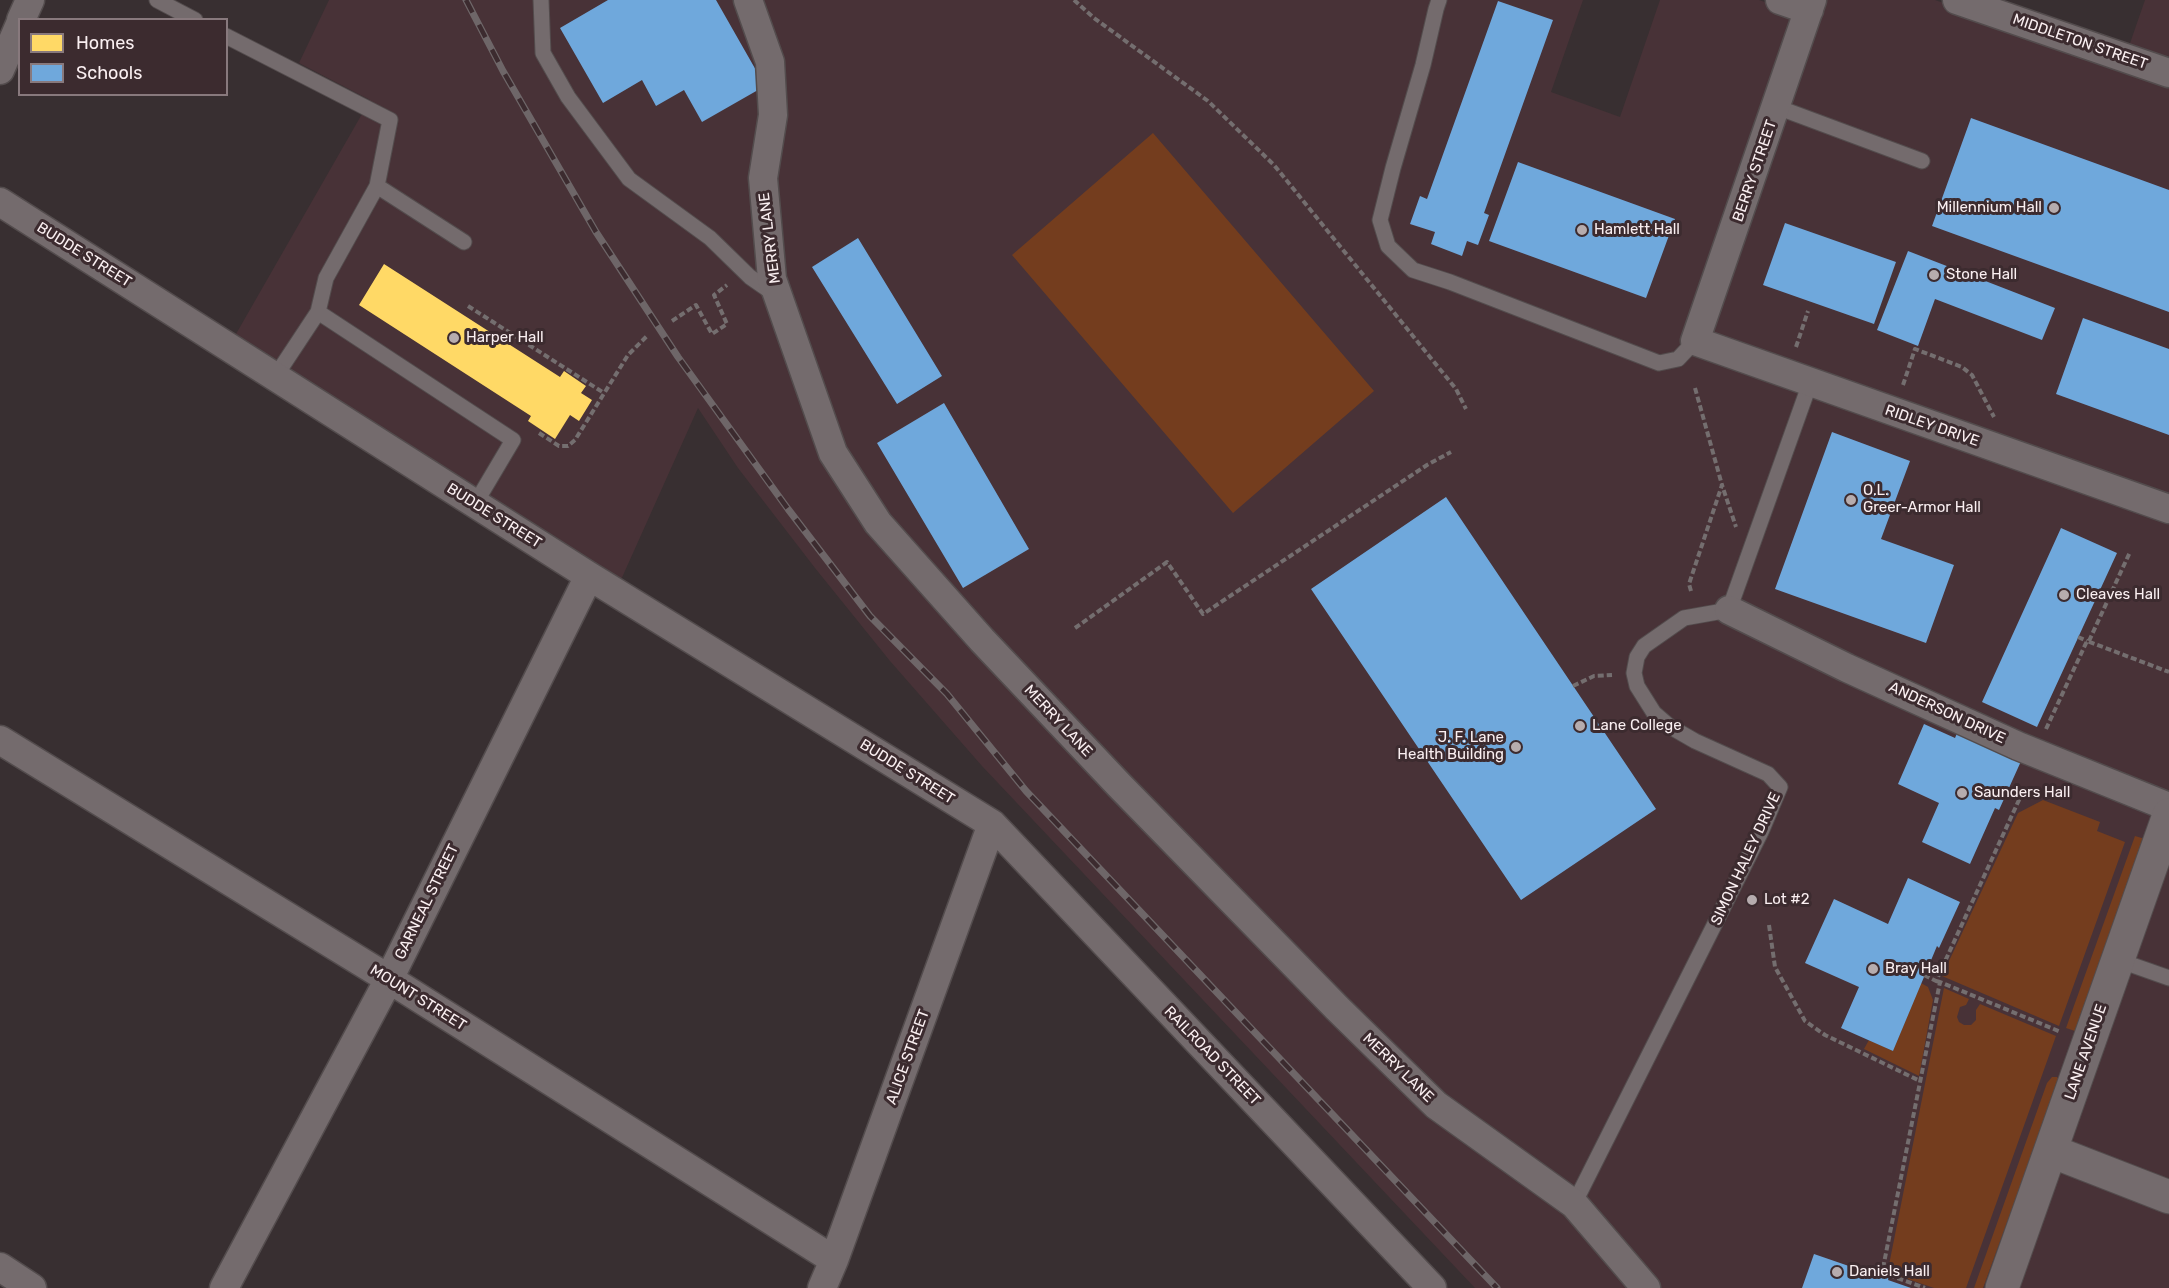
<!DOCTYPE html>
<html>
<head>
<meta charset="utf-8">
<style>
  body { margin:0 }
  #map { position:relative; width:2169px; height:1288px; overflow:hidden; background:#382f31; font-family:Rubik,sans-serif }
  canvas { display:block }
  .legend { position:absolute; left:18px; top:18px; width:210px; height:78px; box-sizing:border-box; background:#3c2b2f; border:2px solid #88797d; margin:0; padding:8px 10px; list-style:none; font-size:18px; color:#faeff1 }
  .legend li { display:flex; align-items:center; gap:12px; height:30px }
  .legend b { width:30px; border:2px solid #88797d }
</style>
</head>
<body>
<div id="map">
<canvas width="2169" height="1288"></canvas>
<ul class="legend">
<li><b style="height:16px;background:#ffd966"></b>Homes</li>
<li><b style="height:16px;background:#6fa8dc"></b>Schools</li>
</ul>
</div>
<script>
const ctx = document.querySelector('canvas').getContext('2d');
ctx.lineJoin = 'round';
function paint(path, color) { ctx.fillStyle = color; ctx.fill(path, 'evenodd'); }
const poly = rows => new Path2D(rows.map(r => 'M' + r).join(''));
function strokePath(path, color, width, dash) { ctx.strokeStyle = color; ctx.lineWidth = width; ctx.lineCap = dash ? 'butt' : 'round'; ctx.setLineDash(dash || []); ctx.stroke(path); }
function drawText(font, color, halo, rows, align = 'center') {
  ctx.font = font + ' Rubik,sans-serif'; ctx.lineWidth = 6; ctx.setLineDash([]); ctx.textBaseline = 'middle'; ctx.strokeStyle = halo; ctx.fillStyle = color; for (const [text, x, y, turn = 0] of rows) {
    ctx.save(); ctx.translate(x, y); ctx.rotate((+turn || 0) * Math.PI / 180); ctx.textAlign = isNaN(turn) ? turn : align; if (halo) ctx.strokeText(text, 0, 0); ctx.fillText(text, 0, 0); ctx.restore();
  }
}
const built = poly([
  [329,0,1583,0,1551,92,1620,117,1660,0,1759,0,1814,19,1821,0,1935,0,2169,82,2169,1288,1475,1288,982,766,890,661,815,568,738,468,698,408,620,582,236,334,370,100,299,63],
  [2145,0,2169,0,2169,63,2128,49]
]);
const green = poly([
  [1153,133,1374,391,1233,513,1012,255],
  [2043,800,2100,822,2097,831,2125,842,2059,1026,1942,976,2018,813],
  [2135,836,2145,839,2075,1031,2066,1028],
  [1921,983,1928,987,1933,1000,1919,1076,1864,1049,1869,1040,1893,1051],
  [1944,988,1969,999,1966,1005,1960,1007,1957,1017,1959,1022,1964,1025,1971,1025,1976,1020,1976,1010,1980,1004,2056,1036,1966,1288,1934,1288,1890,1273,1888,1270],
  [2052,1077,2057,1077,2059,1080,1983,1288,1974,1288,2047,1083]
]);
const homes = poly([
  [384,264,560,377,564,371,586,386,581,393,592,400,579,421,570,415,555,439,528,421,531,416,359,305]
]);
const schools = poly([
  [608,0,716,0,765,86,702,122,684,90,656,106,642,80,603,103,560,28],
  [1498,1,1553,20,1484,213,1489,215,1478,245,1467,241,1462,256,1431,244,1435,232,1410,224,1420,196,1427,199],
  [1971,118,2169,190,2169,312,1932,226],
  [1518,162,1675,219,1646,298,1489,241],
  [1785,223,1896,262,1874,324,1763,285],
  [858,238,942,376,897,404,812,267],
  [1908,251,2055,308,2042,340,1935,299,1918,346,1877,330],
  [2083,318,2169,349,2169,435,2056,394],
  [944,403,1029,549,963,588,877,443],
  [1832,432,1910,461,1881,539,1954,565,1926,643,1775,589],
  [1446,497,1656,809,1521,900,1311,589],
  [2061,528,2117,553,2037,727,1982,702],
  [1924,724,1955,738,1958,731,2022,759,1999,810,1995,808,1970,864,1922,842,1939,803,1898,784],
  [1908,878,1960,902,1939,948,1937,946,1893,1051,1841,1028,1859,987,1805,963,1834,899,1888,924],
  [1814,1254,1872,1274,1875,1265,1891,1271,1888,1280,1911,1288,1802,1288]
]);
const path = poly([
  [1074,0,1094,18,1208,101,1274,165,1456,389,1466,409],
  [468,306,604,393],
  [672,321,696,305,712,334,727,324,714,295,727,285],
  [1796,347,1808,311],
  [1903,385,1915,349,1962,367,1972,375,1994,417],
  [1695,388,1722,485],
  [539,433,559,446,568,446,575,440,628,355,648,335],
  [1691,591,1689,584,1722,485,1736,527],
  [1075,628,1167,562,1203,614,1427,465,1451,452],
  [2078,637,2087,641],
  [2089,641,2130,552],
  [1573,686,1594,676,1612,675],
  [2046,729,2087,641,2169,672],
  [1769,925,1775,967,1805,1021,1825,1035,1920,1081],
  [1924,975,1936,981],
  [1940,982,1936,981,2024,789],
  [1883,1268,1940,982,2061,1032],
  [1889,1275,1925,1288]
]);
const service = poly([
  [157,0,195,20],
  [541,0,543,53,568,97,629,179,710,238,750,277,773,293],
  [1439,0,1436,9,1423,65,1393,168,1380,220,1388,246,1413,270,1450,282,1659,363,1678,359,1695,341],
  [226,36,390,120,377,186],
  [1777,107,1922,161],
  [318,312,326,278,377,186,464,242],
  [275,377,318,312,513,440,475,504],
  [2118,960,2169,978],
  [1574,1204,1761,832,1780,787,1768,774,1695,741,1669,726,1654,713,1637,686,1634,673,1637,657,1644,646,1684,618,1729,610,1810,383]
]);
const minor = poly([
  [748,0,770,62,773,115,763,178,772,279,833,453,878,523,982,640,1119,785,1337,1008,1436,1105,1574,1204,1646,1288],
  [1780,0,1809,10],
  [1812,0,1695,341,2169,509],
  [1957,0,2169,73],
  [21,20,30,0],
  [0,70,20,24],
  [0,202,589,576,992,824,1432,1288],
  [1729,610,1847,668,2018,746,2169,807],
  [0,740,389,979,834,1260],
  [0,1267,32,1288],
  [224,1288,389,979,589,576],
  [822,1288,834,1260,992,824]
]);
const tertiary = poly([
  [2051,1151,2169,1197],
  [2002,1288,2169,815]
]);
const rail = poly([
  [466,0,503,71,596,232,678,357,788,509,870,616,947,694,1026,791,1497,1288]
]);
const markers = [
  [2054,208,6,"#b6acae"],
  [1582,230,6,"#b6acae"],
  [1934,275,6,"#b6acae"],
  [454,338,6,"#b6acae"],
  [1851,500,6,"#b6acae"],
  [2064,595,6,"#b6acae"],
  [1580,726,6,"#b6acae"],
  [1516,747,6,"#b6acae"],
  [1962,793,6,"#b6acae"],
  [1752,900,6,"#b6acae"],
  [1873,969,6,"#b6acae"],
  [1837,1272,6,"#b6acae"]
];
const streetNames = [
  ["MIDDLETON STREET",2080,42,19],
  ["BERRY STREET",1755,171,-71],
  ["MERRY LANE",770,238,-97],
  ["BUDDE STREET",84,255,32],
  ["RIDLEY DRIVE",1932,426,19],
  ["BUDDE STREET",494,516,32],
  ["ANDERSON DRIVE",1947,713,25],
  ["MERRY LANE",1058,721,47],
  ["BUDDE STREET",907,772,32],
  ["SIMON HALEY DRIVE",1746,859,-65],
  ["GARNEAL STREET",427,902,-64],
  ["MOUNT STREET",418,998,32],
  ["LANE AVENUE",2086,1052,-71],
  ["RAILROAD STREET",1212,1056,46],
  ["ALICE STREET",908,1057,-70],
  ["MERRY LANE",1398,1068,44]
];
const poiNames = [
  ["Millennium Hall",2042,208,"right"],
  ["Hamlett Hall",1594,230],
  ["Stone Hall",1946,275],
  ["Harper Hall",466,338],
  ["O.L.",1863,491],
  ["Greer-Armor Hall",1863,508],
  ["Cleaves Hall",2076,595],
  ["Lane College",1592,726],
  ["J. F. Lane",1504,738,"right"],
  ["Health Building",1504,755,"right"],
  ["Saunders Hall",1974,793],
  ["Lot #2",1764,900],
  ["Bray Hall",1885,969],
  ["Daniels Hall",1849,1272]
];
paint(built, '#483237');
paint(green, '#743d1e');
paint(homes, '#ffd966');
paint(schools, '#6fa8dc');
strokePath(service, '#534c4d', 17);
strokePath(minor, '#534c4d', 31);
strokePath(tertiary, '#534c4d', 35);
strokePath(path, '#746e6f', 4, [6, 3]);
strokePath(service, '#746b6d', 15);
strokePath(minor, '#746b6d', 28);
strokePath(tertiary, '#746b6d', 33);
strokePath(rail, '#6e6668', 7);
strokePath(rail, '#3c2b2f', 4.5, [14]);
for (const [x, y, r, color] of markers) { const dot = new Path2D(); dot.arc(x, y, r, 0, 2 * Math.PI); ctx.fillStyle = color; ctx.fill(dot); strokePath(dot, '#3c2b2f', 2); }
drawText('15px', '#faeff1', '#3c2b2f', streetNames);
drawText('15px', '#faeff1', '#3c2b2f', poiNames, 'left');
</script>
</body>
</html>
